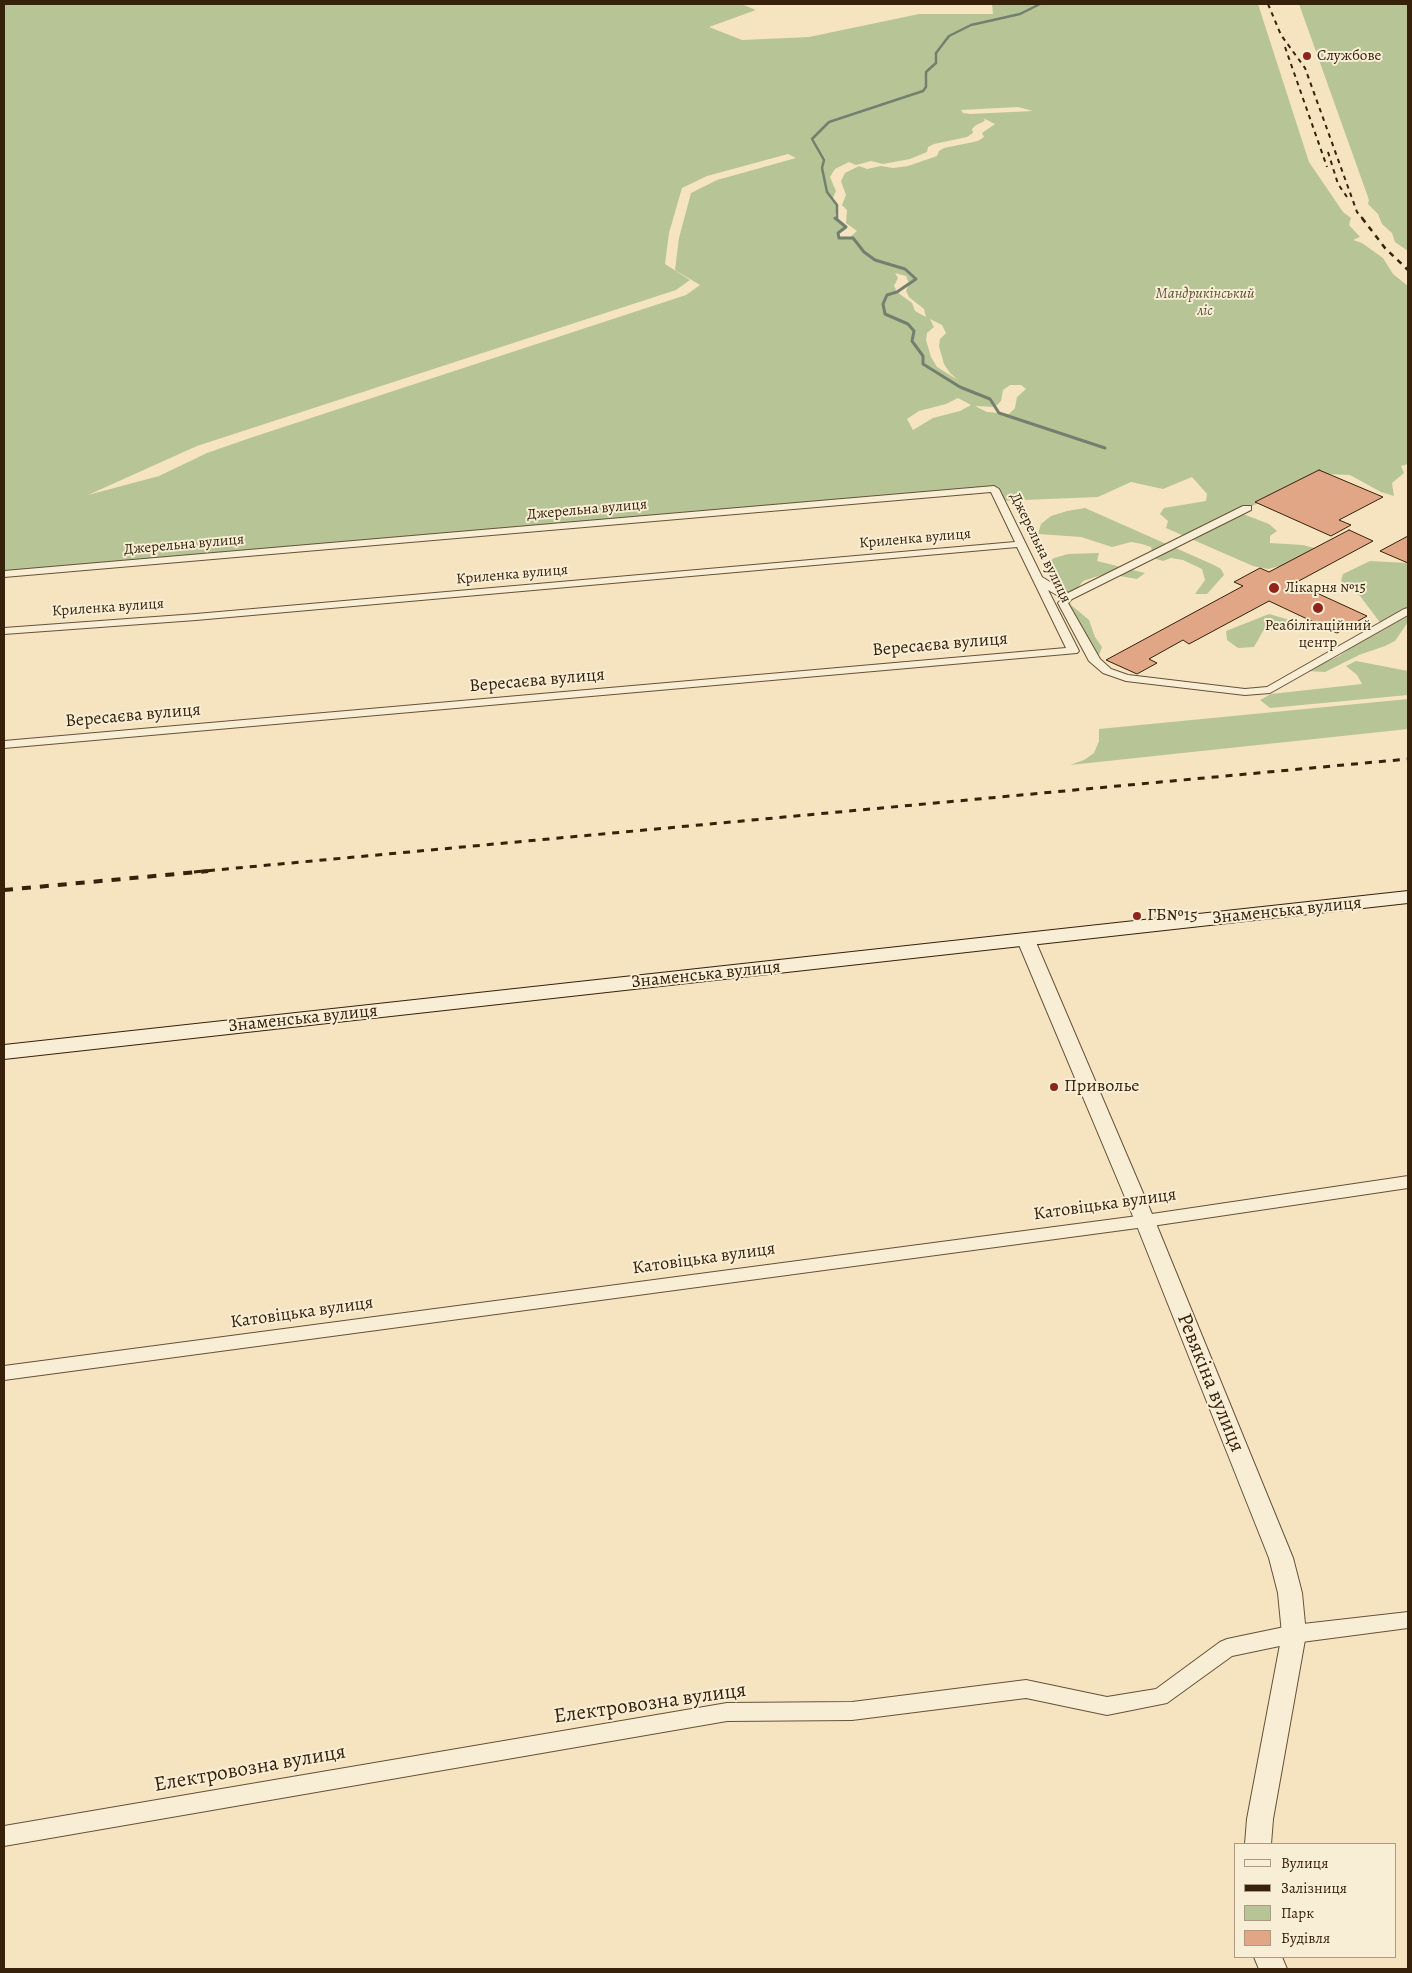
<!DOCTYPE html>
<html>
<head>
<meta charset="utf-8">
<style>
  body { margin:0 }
  #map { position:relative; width:1412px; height:1973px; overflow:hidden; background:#f5e4bf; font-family:Alegreya,serif }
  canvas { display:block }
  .frame { position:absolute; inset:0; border:5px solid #37210b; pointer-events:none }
  .legend { position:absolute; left:1234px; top:1843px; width:162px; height:115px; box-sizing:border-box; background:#f8edd5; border:1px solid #ab9b84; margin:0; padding:6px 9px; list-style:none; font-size:15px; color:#37210b }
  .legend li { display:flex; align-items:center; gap:10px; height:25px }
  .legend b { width:25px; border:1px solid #ab9b84 }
</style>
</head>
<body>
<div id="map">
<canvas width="1412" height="1973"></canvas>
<div class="frame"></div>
<ul class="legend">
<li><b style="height:6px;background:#f8edd5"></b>Вулиця</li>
<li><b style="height:6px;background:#37210b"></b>Залізниця</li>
<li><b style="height:14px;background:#b7c596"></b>Парк</li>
<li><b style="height:14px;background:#e0a685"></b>Будівля</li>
</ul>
</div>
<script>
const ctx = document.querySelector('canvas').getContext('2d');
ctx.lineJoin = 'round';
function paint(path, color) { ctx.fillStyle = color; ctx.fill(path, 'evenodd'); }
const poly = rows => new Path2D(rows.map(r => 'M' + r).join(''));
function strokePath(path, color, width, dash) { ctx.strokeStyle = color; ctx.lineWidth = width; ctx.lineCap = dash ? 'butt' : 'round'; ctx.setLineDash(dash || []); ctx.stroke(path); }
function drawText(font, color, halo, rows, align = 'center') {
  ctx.font = font + ' Alegreya,serif'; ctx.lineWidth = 4; ctx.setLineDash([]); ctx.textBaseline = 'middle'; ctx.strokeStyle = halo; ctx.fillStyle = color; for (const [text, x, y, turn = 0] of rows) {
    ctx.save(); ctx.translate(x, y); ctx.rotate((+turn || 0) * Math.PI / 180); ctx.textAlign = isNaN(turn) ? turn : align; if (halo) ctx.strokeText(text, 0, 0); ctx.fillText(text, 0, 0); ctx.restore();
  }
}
const green = poly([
  [4,4,741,4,756,10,709,27,742,40,809,37,919,14,993,14,992,4,1258,4,1309,162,1343,212,1351,218,1349,225,1360,237,1353,240,1362,243,1383,258,1393,274,1408,286,1408,464,1401,466,1404,473,1392,483,1394,496,1381,492,1350,475,1323,474,1252,506,1243,514,1269,524,1277,531,1270,536,1270,543,1303,545,1318,549,1292,563,1268,569,1253,566,1166,528,1168,521,1160,514,1164,508,1206,501,1207,494,1192,477,1163,489,1131,482,1098,497,999,501,994,490,4,574],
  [1018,107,1033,111,970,114,963,113,961,110],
  [983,118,995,124,982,133,984,137,978,141,944,148,939,151,937,156,908,166,893,168,881,166,867,169,859,166,845,173,841,181,846,195,842,205,847,210,846,223,857,231,849,238,839,238,838,233,846,227,835,218,837,205,832,200,836,191,830,177,835,169,849,162,856,165,871,161,883,164,910,159,927,152,928,147,934,144,967,137,973,133,972,129,976,125,983,122,985,120],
  [788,154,796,158,717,180,691,193,679,238,675,270,700,285,686,295,250,438,207,453,159,476,88,495,197,446,676,290,690,280,665,264,669,233,682,188,707,176],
  [895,273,906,276,909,283,906,291,909,297,924,309,926,317,915,311,912,303,897,292,894,286,898,278],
  [930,319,942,325,946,333,940,339,939,346,944,364,950,373,958,380,937,367,931,357,926,340,927,333,934,327],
  [1010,385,1021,385,1026,389,1017,397,1015,408,1009,414,987,412,975,406,995,407,1001,401,1003,390],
  [958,398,971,405,960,411,933,418,913,430,907,419,919,411,946,404],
  [1299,4,1408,4,1408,251,1395,242,1392,233,1382,224,1378,214,1368,204,1369,200],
  [1085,508,1214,565,1221,569,1224,575,1207,594,1195,594,1205,580,1202,569,1183,560,1171,558,1163,561,1153,558,1151,547,1142,544,1131,542,1112,547,1081,537,1038,534,1041,524,1051,516,1067,511],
  [1099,553,1097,561,1145,573,1137,579,1108,574,1095,577,1083,581,1073,594,1068,597,1071,605,1089,620,1095,637,1102,647,1099,655,1085,650,1073,632,1046,564,1054,558,1068,554],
  [1370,561,1408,563,1408,622,1395,641,1385,646,1359,655,1325,672,1307,671,1339,656,1364,639,1385,629,1360,596,1341,581,1343,574],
  [1269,614,1300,623,1291,630,1263,631,1254,647,1238,648,1227,640,1226,631],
  [1356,661,1408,671,1408,695,1270,708,1260,700,1271,694,1362,684,1357,675,1346,666],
  [1408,699,1408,729,1070,765,1084,760,1094,753,1099,741,1099,729]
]);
const streamFar1 = poly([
  [837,219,837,205,827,192,822,168,824,160,812,139,829,122,923,91,926,87,926,72,936,63,936,53,949,36,971,25,1020,14,1040,4]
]);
const stream = poly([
  [835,218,846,227,838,233,839,238,853,238,864,252,875,260,905,269,916,279,897,292,887,295,883,304,885,314,908,324,914,331,912,341,923,356,923,364,960,387,990,399,999,413,1105,448]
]);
const building = poly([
  [1319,470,1383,497,1339,520,1351,525,1331,536,1255,502,1319,470],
  [1349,530,1373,541,1295,583,1367,616,1337,633,1269,601,1189,644,1183,640,1149,659,1157,663,1137,674,1106,660,1243,586,1234,582,1260,568,1269,572,1349,530],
  [1408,536,1408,563,1380,551,1408,536]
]);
const minor = poly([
  [994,486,999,489,1042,577,1068,593,1243,506,1251,506,1251,510,1072,599,1068,603,1100,659,1111,669,1128,675,1245,689,1267,687,1404,609,1408,608,1408,615,1270,693,1245,695,1126,681,1103,673,1089,661,1058,603,1062,598,1048,590,1079,651,1077,653,4,748,4,741,1066,648,1017,547,196,620,4,634,4,628,196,614,1015,542,991,492,4,577,4,571,994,486],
  [1408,1176,1408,1188,1145,1227,4,1380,4,1366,1145,1215,1408,1176],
  [1408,1612,1408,1628,1294,1643,1232,1656,1167,1703,1107,1715,1026,1698,852,1720,727,1721,4,1846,4,1826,727,1703,852,1702,1026,1680,1107,1697,1156,1689,1220,1642,1227,1639,1294,1625,1408,1612]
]);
const tertiary = poly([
  [1026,935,1032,936,1035,940,1155,1221,1293,1558,1302,1593,1306,1634,1273,1819,1271,1844,1245,1844,1247,1819,1282,1634,1278,1593,1269,1558,1135,1221,1017,940,1020,936,1026,935],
  [1254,1957,1282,1957,1287,1969,1259,1969,1254,1957]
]);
const secondary = poly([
  [1408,891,1408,903,4,1059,4,1045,1408,891]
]);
const railFar3 = poly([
  [1268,4,1281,35,1305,68,1357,212,1363,219],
  [1285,47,1327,167],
  [1328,152,1338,184,1347,197]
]);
const railFar2 = poly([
  [1362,218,1385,248,1408,270]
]);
const railFar1 = poly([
  [194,872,1408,759]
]);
const rail = poly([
  [4,890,208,871]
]);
const markers = [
  [1307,56,5,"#8f2418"],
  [1274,588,6,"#8f2418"],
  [1318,608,6,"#8f2418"],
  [1137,916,5,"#8f2418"],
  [1054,1087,5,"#8f2418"]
];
const farPoinames = [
  ["Службове",1317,56],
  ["Лікарня №15",1285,588],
  ["Реабілітаційний",1318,626,"center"],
  ["центр",1318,643,"center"]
];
const farParknames = [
  ["Мандрикінський",1205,294],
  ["ліс",1205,311]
];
const farStreetnames = [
  ["Джерельна вулиця",587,510,-5],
  ["Криленка вулиця",915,539,-5],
  ["Джерельна вулиця",184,545,-5],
  ["Джерельна вулиця",1040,548,64],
  ["Криленка вулиця",512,575,-5],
  ["Криленка вулиця",108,608,-4]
];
const streetNames = [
  ["Вересаєва вулиця",940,645,-5],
  ["Вересаєва вулиця",537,681,-5],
  ["Вересаєва вулиця",133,716,-5],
  ["Знаменська вулиця",1287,911,-6],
  ["Знаменська вулиця",706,975,-6],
  ["Знаменська вулиця",303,1019,-6],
  ["Катовіцька вулиця",1105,1205,-8],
  ["Катовіцька вулиця",704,1259,-8],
  ["Катовіцька вулиця",302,1313,-8]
];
const poiNames = [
  ["ГБ№15",1147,916],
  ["Приволье",1064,1087]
];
const nearStreetnames = [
  ["Ревякіна вулиця",1210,1383,68],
  ["Електровозна вулиця",650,1704,-8],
  ["Електровозна вулиця",250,1769,-10]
];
paint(green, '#b7c596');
strokePath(streamFar1, '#74806f', 2.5);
strokePath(stream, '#74806f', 3);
paint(building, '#e0a685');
strokePath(building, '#37210b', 1);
strokePath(minor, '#665238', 2);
strokePath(tertiary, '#665238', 2);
strokePath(secondary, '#37210b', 2);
paint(minor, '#f8edd5');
paint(tertiary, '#f8edd5');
paint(secondary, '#f8edd5');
strokePath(railFar3, '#37210b', 2, [4.5, 4.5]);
strokePath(railFar2, '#37210b', 2.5, [5.5, 5.5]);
strokePath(railFar1, '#37210b', 3, [7, 7]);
strokePath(rail, '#37210b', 4, [9, 9]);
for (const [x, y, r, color] of markers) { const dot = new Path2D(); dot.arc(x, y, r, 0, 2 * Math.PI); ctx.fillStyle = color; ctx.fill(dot); strokePath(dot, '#f8edd5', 2); }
drawText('15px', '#37210b', '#f8edd5', farPoinames, 'left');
drawText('italic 15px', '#5d5235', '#f8edd5', farParknames);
drawText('15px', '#37210b', '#f8edd5', farStreetnames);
drawText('18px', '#37210b', '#f8edd5', streetNames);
drawText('18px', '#37210b', '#f8edd5', poiNames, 'left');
drawText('21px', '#37210b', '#f8edd5', nearStreetnames);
</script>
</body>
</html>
